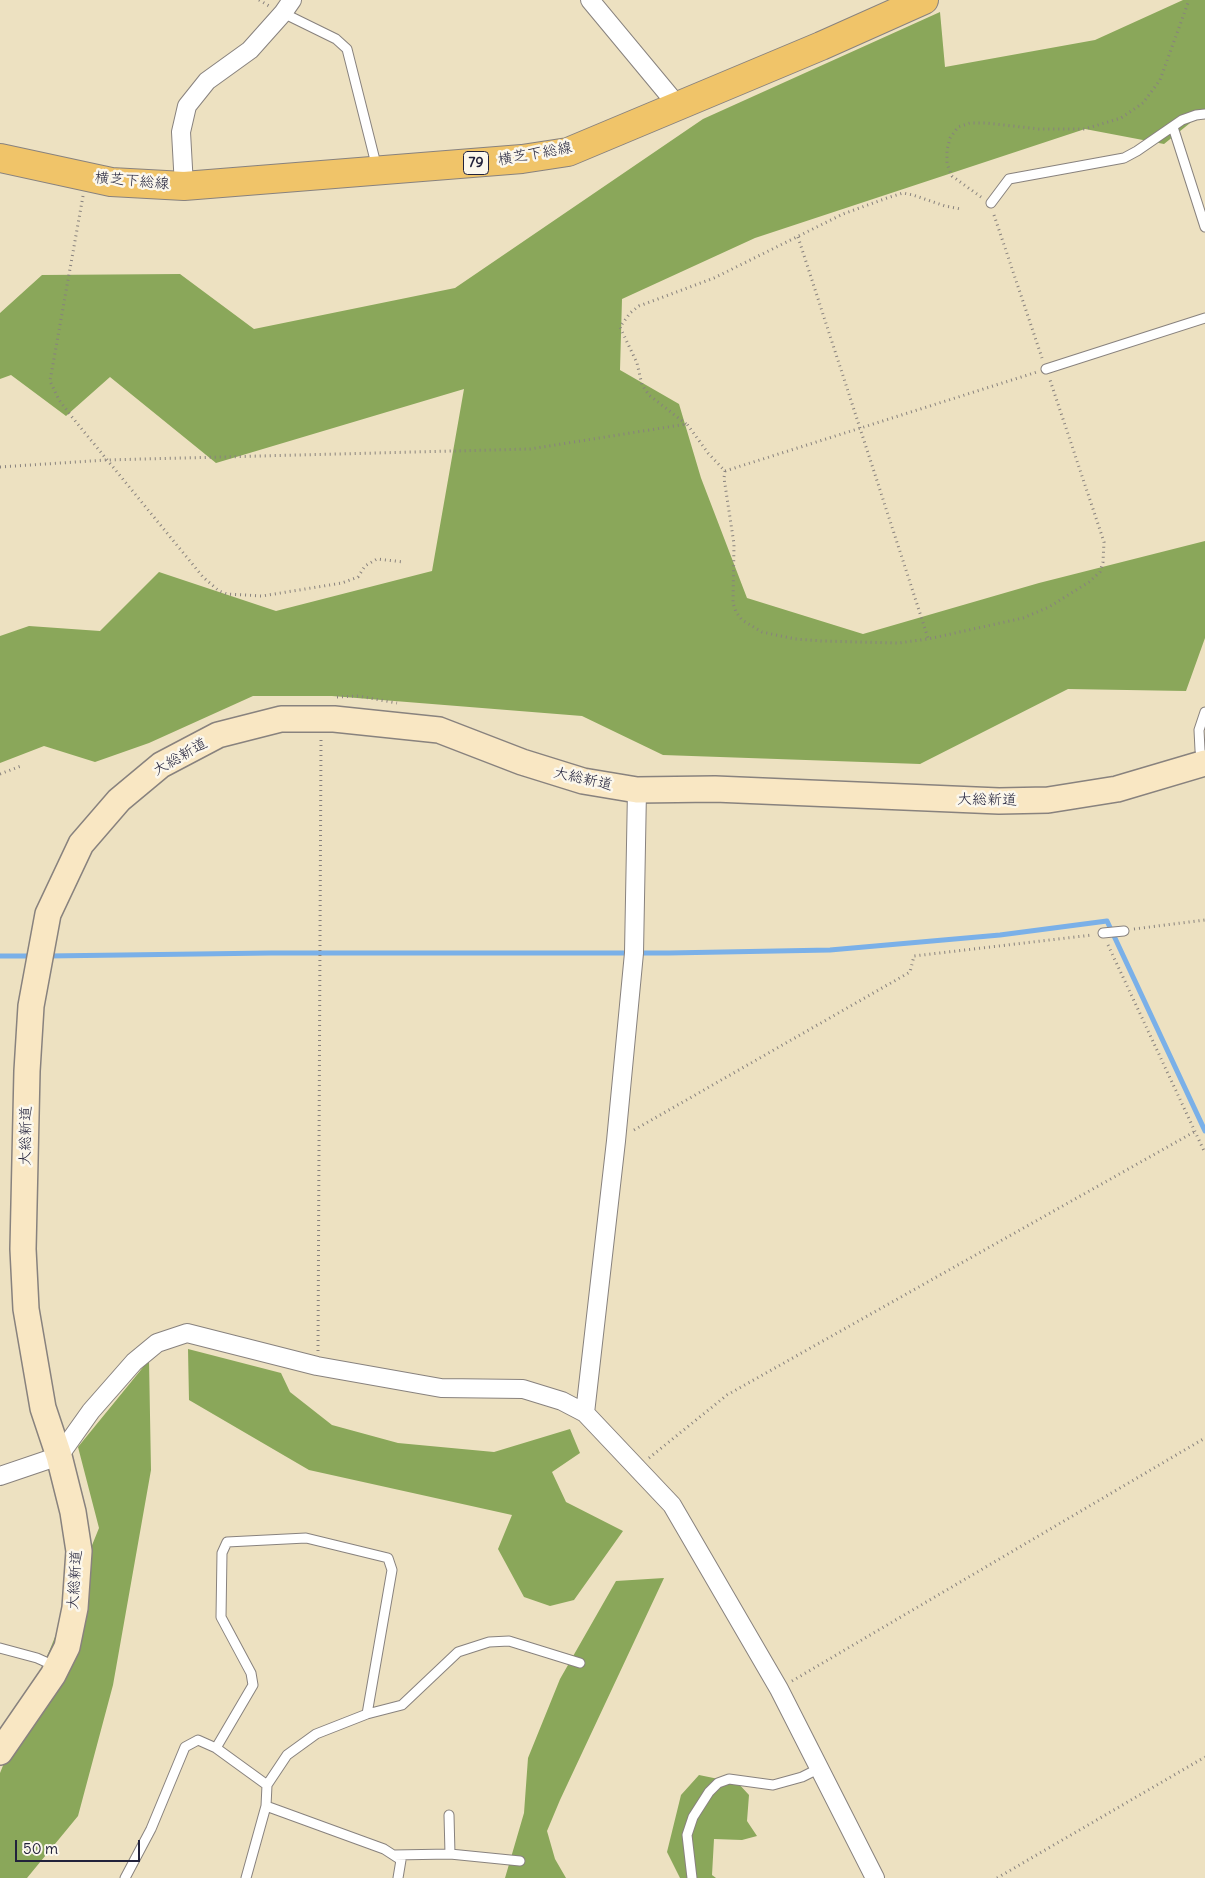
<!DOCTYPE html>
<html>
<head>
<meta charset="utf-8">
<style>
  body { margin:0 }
  #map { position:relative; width:1205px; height:1878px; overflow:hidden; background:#ede1c1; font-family:Delius,sans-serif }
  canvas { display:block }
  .scale { position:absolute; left:15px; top:1840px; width:125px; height:22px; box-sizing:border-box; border:2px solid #22223b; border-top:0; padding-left:6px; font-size:15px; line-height:18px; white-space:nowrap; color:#22223b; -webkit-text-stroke:4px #fbf7ec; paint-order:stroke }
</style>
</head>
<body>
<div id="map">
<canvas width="1205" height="1878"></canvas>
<div class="scale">50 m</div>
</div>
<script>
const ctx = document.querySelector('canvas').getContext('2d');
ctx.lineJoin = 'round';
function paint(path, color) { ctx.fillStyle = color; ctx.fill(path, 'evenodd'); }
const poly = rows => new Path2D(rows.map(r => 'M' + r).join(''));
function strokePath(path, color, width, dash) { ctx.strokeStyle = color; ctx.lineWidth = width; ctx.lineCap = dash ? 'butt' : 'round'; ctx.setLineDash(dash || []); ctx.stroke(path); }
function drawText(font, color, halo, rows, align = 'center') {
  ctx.font = font + ' Delius,"Klee One",sans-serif'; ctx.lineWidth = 5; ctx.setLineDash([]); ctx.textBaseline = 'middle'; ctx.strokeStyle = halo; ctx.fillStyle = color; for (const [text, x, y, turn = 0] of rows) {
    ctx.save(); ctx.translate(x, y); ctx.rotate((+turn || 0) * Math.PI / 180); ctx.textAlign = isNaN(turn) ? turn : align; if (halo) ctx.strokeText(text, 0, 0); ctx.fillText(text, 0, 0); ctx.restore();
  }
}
const forest = poly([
  [1183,0,1205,0,1205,111,1164,144,1085,129,755,238,622,299,620,370,679,404,701,478,747,598,863,634,1039,583,1205,541,1205,638,1186,691,1068,689,920,764,663,755,582,716,332,696,253,696,149,743,95,762,44,746,0,763,0,636,29,626,100,631,159,572,276,611,432,571,464,389,216,463,110,377,66,416,11,375,0,379,0,313,42,275,180,274,254,329,455,288,703,119,940,12,945,67,1095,40],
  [188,1349,281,1373,290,1392,332,1425,398,1443,494,1452,570,1429,580,1453,552,1472,566,1502,623,1531,574,1600,550,1606,524,1597,498,1549,512,1515,309,1470,189,1400],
  [149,1360,151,1470,113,1685,78,1816,27,1878,0,1878,0,1773,99,1528,78,1447],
  [664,1578,560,1800,547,1831,555,1859,566,1878,505,1878,524,1813,528,1758,560,1679,616,1581],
  [699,1775,738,1783,749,1795,747,1821,757,1836,742,1840,714,1839,712,1875,716,1878,680,1878,667,1852,681,1795]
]);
const stream = poly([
  [0,956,34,956],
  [48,956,271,953,669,953,830,950,1000,935,1107,921,1205,1131]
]);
const path = poly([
  [259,0,269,6],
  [83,196,50,381,59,400,72,417,203,577,219,591,227,594,262,596,342,583,358,577,365,566,377,559,404,562],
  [981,197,952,176,947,164,947,150,950,138,958,127,970,123,986,123,1039,129,1085,129,1121,118,1143,103,1160,80,1189,0],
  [994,215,1042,358],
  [798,237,928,638],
  [686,424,649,395,642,385,637,363,620,327,630,313,639,306,714,278,843,214,887,198,903,193,913,195,945,206,961,209],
  [0,467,106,460,530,449,687,424,708,453,725,471,1037,372],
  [725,471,724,478,734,544,733,603,736,612,742,620,762,632,795,639,822,641,898,643,928,639,1023,618,1049,607,1089,582,1100,572,1103,562,1104,542,1050,380],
  [337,697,358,696,397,703],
  [0,774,21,766],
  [1134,929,1205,920],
  [1108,945,1205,1153],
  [634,1130,910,972,914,956,1092,935],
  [318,1351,321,739],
  [649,1458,727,1395,1194,1132],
  [792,1681,1205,1438],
  [997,1878,1205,1757]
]);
const lane = poly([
  [283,13,336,39,347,49,377,168],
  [1173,127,1205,227],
  [991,203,1009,179,1124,158,1137,151,1182,120,1196,115,1205,114],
  [1046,369,1205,318],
  [1203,763,1200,750,1199,730,1205,712],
  [1103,933,1124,931],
  [0,1648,37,1658,57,1667],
  [216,1748,253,1685,251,1673,221,1617,222,1553,227,1542,306,1538,388,1558,392,1570,367,1714],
  [266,1806,384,1849,401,1860,398,1878],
  [449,1815,450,1854],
  [394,1855,450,1854,520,1861],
  [125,1878,151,1829,185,1747,198,1740,216,1748,267,1785],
  [246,1878,266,1806,267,1785,287,1755,316,1734,367,1714,402,1705,458,1652,489,1642,509,1641,580,1663],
  [692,1878,687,1835,693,1817,709,1792,718,1783,729,1779,773,1785,802,1777,820,1768]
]);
const street = poly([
  [590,0,678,106],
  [184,186,181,132,187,106,207,81,250,50,283,13,292,0],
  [585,1413,616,1141,634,953,637,790],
  [0,1476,59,1456,91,1411,134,1362,157,1343,187,1333,317,1366,441,1388,523,1389,562,1401,585,1413,672,1505,779,1689,875,1878]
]);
const secondary = poly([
  [0,1752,53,1675,67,1647,75,1608,79,1551,73,1512,59,1456,43,1408,26,1309,23,1249,27,1071,31,1006,48,914,81,844,119,800,161,765,218,735,281,719,334,719,439,730,522,762,583,781,637,790,715,789,999,801,1048,800,1117,789,1205,763]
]);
const primary = poly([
  [0,158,111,182,184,186,522,159,568,152,821,46,924,0]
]);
const shields = [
  [476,163,25]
];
const shieldNames = [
  ["79",476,163]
];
const streetNames = [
  ["横芝下総線",535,154,-10],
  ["横芝下総線",132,181,5],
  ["大総新道",180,757,-30],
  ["大総新道",583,779,13],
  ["大総新道",987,800,1],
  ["大総新道",26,1136,-89],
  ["大総新道",75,1580,-86]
];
paint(forest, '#8aa75a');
strokePath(stream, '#7ab0e8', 5);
strokePath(lane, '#88827e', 11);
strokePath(street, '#88827e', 20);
strokePath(secondary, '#88827e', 28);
strokePath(primary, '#88827e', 30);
strokePath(path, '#88827e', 3, [1, 4]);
strokePath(lane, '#fff', 9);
strokePath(street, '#fff', 18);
strokePath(secondary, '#f9e7c3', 25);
strokePath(primary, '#f0c469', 28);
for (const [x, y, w] of shields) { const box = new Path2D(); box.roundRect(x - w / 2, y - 11.5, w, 23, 4); ctx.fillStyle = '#fbf7ec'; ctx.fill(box); strokePath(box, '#22223b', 1); }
drawText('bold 14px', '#22223b', null, shieldNames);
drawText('15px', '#22223b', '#fbf7ec', streetNames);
</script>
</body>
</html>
